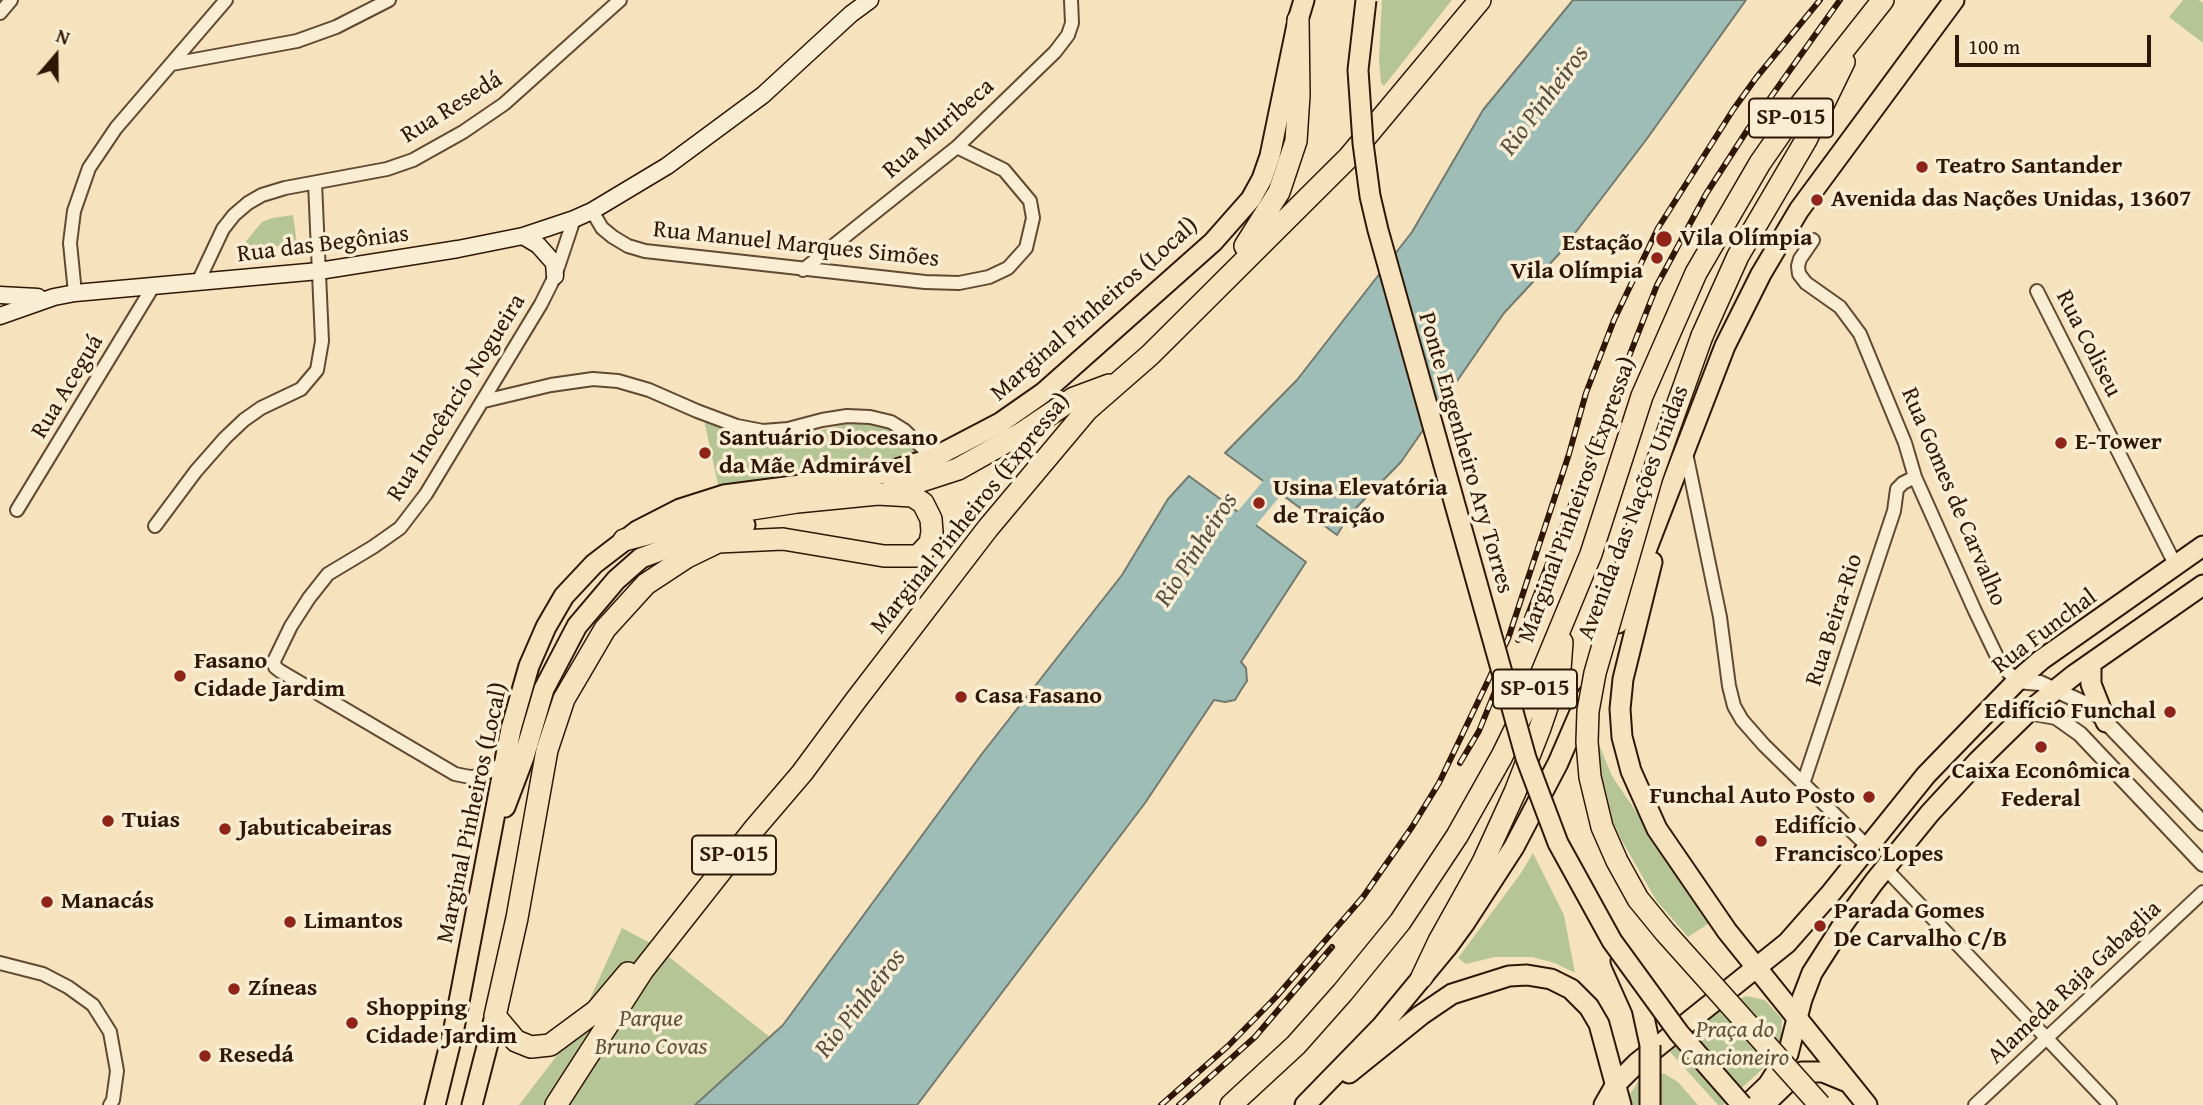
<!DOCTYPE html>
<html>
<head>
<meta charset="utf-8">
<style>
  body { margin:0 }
  #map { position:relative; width:2203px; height:1105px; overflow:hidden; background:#f6e3bd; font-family:"Gentium Book Plus",serif }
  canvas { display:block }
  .north { position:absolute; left:21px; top:21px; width:70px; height:70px; -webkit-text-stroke:5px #f9edd4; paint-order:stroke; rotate:20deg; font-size:19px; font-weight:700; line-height:28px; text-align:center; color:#301604 }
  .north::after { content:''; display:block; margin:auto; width:24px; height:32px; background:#301604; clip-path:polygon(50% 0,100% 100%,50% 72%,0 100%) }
  .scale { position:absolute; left:1955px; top:35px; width:196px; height:32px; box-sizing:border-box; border:4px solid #301604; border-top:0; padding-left:9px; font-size:21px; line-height:24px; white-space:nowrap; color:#301604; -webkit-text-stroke:5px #f9edd4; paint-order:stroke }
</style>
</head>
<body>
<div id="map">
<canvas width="2203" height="1105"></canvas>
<div class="north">N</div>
<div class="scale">100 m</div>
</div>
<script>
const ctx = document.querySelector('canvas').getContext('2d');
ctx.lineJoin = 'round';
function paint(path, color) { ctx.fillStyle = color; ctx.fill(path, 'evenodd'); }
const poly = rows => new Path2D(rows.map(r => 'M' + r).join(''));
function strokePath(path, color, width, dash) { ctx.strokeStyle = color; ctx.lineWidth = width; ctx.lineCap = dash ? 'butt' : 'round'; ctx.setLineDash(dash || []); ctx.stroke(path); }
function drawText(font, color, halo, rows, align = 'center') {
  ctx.font = font + ' "Gentium Book Plus",serif'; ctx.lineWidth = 7; ctx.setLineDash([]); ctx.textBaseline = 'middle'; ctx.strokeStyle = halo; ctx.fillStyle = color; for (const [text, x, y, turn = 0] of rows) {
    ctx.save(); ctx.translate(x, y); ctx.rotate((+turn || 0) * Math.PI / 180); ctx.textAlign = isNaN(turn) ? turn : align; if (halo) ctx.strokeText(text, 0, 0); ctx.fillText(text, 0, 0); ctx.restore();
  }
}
const green = poly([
  [1382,0,1452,0,1384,86,1381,83,1379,59],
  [2183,0,2199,0,2203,3,2203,43,2169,17],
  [293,215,297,244,243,250,246,241,262,222,272,218],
  [704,420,740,433,776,439,794,437,850,423,869,423,898,430,920,452,919,455,869,468,719,489],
  [1597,740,1612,776,1711,922,1688,937,1656,900,1622,841,1609,814,1600,776],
  [1533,853,1564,915,1575,973,1555,963,1532,957,1495,957,1466,964,1458,958,1521,873],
  [622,928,654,945,771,1038,695,1105,519,1105,575,1032],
  [1746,996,1765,1000,1782,1019,1781,1040,1768,1064,1723,1105,1718,1105,1670,1052,1723,1007],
  [1653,1072,1665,1074,1678,1082,1698,1105,1630,1105,1627,1099,1641,1077]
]);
const water = poly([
  [1573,0,1746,0,1646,140,1559,254,1504,313,1401,462,1349,515,1337,535,1225,453,1297,380,1412,232,1483,110,1573,0],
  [1189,476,1306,562,1241,662,1246,668,1247,681,1241,690,1235,700,1225,702,1214,700,1145,803,917,1105,695,1105,783,1025,981,755,1122,575,1168,499,1189,476]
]);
const river = poly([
  [1230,545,1247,518,1292,464]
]);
const minor = poly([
  [0,13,11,0],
  [172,64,297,41,336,27,389,0],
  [592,211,602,228,613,237,628,246,645,251,925,282,959,283,989,277,1008,268,1026,248,1033,218,1030,201,1004,170,957,147],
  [1813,240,1800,259,1798,266,1799,274,1806,283,1840,307,1860,334,1905,443,1915,477,1975,611,2001,665,2017,681],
  [803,270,957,147,1055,52,1068,35,1072,23,1071,0],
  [198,282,223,229,234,215,248,203,262,195,285,188,387,169,413,160,463,132,504,104,620,0],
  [2037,291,2176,566],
  [75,293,70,243,74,211,89,168,116,128,226,0],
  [484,401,551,385,593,379,618,381,649,390,697,411,737,426,763,431,788,429,822,420,847,416,870,417,891,422,904,430,933,458],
  [1686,453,1720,617,1729,686,1734,706,1742,720,1764,745,1867,846],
  [17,510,154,285],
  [155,526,196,471,225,438,244,420,261,408,301,389,317,370,322,341,315,183],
  [504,763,481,776,470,777,455,774,280,671,275,667,274,661,291,626,309,598,328,574,373,547,400,528,426,494,541,304,555,276,574,219],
  [1803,784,1894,511,1897,489,1903,483,1915,477],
  [1885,868,2110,1105],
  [0,963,43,974,68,987,93,1005,110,1032,117,1071,113,1100,110,1105],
  [1975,1105,2203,892]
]);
const tertiary = poly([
  [2017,681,2040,683,2084,703,2106,722,2203,823],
  [2028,712,2056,717,2080,734,2203,864]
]);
const secondary = poly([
  [523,236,538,245,554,263,555,276],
  [0,295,38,297],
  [0,316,54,297,75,293,319,271,458,249,523,236,574,219,592,211,667,166,763,95,851,14,870,0]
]);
const primary = poly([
  [2091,663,2091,684,2106,722],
  [1604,1105,1616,1084,1637,1063,1787,943,1831,893,1926,775,2017,681,2041,660,2203,546],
  [1747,1105,1768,1085,1788,1054,1802,999,1812,973,1844,923,1874,882,1930,813,1978,761,2028,712,2074,675,2203,585]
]);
const trunk = poly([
  [1652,562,1623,679,1620,709,1622,737,1631,771,1657,829,1727,931,1867,1105],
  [1618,623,1725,346,1761,274,1799,210,1954,0],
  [505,807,524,757,544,689,577,626,616,580,641,558,720,529,745,525],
  [1621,961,1642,1008,1650,1045],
  [1349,1073,1421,1015,1452,994,1509,976,1527,975,1551,979,1571,989,1589,1007,1599,1024,1621,1105],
  [435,1105,454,1028,511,729,529,666,546,627,564,596,594,564,637,531,680,509,724,495,877,475,933,458,1000,423,1043,393,1213,242,1251,199,1262,179,1270,156,1298,20,1304,0],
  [472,1105,495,1016],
  [1305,1105,1381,1027,1448,946,1464,924,1514,847,1558,763,1587,696],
  [1764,1105,1795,1075,1802,1072,1823,1072,1845,1081]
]);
const motorway = poly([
  [1245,246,1279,192,1296,141,1299,95,1298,20],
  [1702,336,1738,256,1806,140,1844,62],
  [890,491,958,469,1022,433,1074,398,1109,385],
  [624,540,732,512,797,502,878,494,912,496,923,503,931,519,932,532,930,543,918,556,884,556,783,539,718,542,687,557,646,584,605,629,564,699,547,750,517,918,495,1016,516,1041,531,1047,550,1045,596,1011,628,973],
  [1422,977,1439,941,1483,862,1515,792,1540,728,1560,669,1562,642],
  [556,1105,643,970,755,828,802,773,856,700,988,528,1087,410,1150,355,1349,157,1480,0],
  [1231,1105,1296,1045,1343,992,1400,922,1457,836,1502,756,1538,682,1591,554,1642,396,1696,273,1760,163,1801,104,1883,0]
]);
const rail = poly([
  [1518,640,1657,285,1706,194,1748,129,1840,0],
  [1460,763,1479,731,1498,684],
  [1161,1105,1228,1046,1276,997,1363,897,1412,827,1439,783,1508,639,1569,454,1586,393,1614,320,1658,228,1733,110,1756,78,1820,0],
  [1179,1105,1255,1037,1332,947]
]);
const trunkBridge = poly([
  [1366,0,1358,70,1363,143,1370,196,1378,230,1526,758,1558,843,1612,941,1679,1033,1742,1105],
  [1650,1105,1650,1045]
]);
const motorwayBridge = poly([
  [1702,336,1652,476,1595,673,1588,711,1587,742,1590,777,1602,827,1617,861,1638,899,1665,932,1820,1105]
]);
const markers = [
  [1922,167,7,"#8f2418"],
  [1817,200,7,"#8f2418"],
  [1664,239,9,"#8f2418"],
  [1657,258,7,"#8f2418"],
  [2061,443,7,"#8f2418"],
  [705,453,7,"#8f2418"],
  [1259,503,7,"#8f2418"],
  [180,676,7,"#8f2418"],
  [961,697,7,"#8f2418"],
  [2170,712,7,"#8f2418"],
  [2041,747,7,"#8f2418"],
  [1869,797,7,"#8f2418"],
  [108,821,7,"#8f2418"],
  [225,829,7,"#8f2418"],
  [1761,841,7,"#8f2418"],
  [47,902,7,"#8f2418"],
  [290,922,7,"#8f2418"],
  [1820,926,7,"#8f2418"],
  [234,989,7,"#8f2418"],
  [352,1023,7,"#8f2418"],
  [205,1056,7,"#8f2418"]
];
const shields = [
  [1791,118,84],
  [1535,689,84],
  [734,855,84]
];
const shieldNames = [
  ["SP-015",1791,118],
  ["SP-015",1535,689],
  ["SP-015",734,855]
];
const streetNames = [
  ["Rua Resedá",452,108,-32],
  ["Rua Muribeca",939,129,-41],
  ["Rua das Begônias",323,245,-7],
  ["Rua Manuel Marques Simões",796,245,6],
  ["Marginal Pinheiros (Local)",1095,310,-41],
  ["Rua Coliseu",2088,344,63],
  ["Rua Aceguá",68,387,-59],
  ["Rua Inocêncio Nogueira",457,398,-58],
  ["Ponte Engenheiro Ary Torres",1465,453,74],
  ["Rua Gomes de Carvalho",1953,497,67],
  ["Marginal Pinheiros (Expressa)",1578,500,-70],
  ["Avenida das Nações Unidas",1634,513,-69],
  ["Marginal Pinheiros (Expressa)",971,514,-51],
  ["Rua Beira-Rio",1835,620,-72],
  ["Rua Funchal",2045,632,-37],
  ["Marginal Pinheiros (Local)",473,813,-78],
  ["Alameda Raja Gabaglia",2075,983,-43]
];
const poiNames = [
  ["Teatro Santander",1936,167],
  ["Avenida das Nações Unidas, 13607",1831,200],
  ["Vila Olímpia",1680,239],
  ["Estação",1643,244,"right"],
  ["Vila Olímpia",1643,272,"right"],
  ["Santuário Diocesano",719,439],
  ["da Mãe Admirável",719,467],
  ["E-Tower",2075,443],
  ["Usina Elevatória",1273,489],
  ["de Traição",1273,517],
  ["Fasano",194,662],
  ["Cidade Jardim",194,690],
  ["Casa Fasano",975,697],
  ["Edifício Funchal",2156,712,"right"],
  ["Caixa Econômica",2041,772,"center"],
  ["Federal",2041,800,"center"],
  ["Funchal Auto Posto",1855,797,"right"],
  ["Tuias",122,821],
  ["Edifício",1775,827],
  ["Francisco Lopes",1775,855],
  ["Jabuticabeiras",239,829],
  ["Manacás",61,902],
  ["Parada Gomes",1834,912],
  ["De Carvalho C/B",1834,940],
  ["Limantos",304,922],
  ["Zíneas",248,989],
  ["Shopping",366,1009],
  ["Cidade Jardim",366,1037],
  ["Resedá",219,1056]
];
const parkNames = [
  ["Parque",651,1020],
  ["Bruno Covas",651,1048],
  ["Praça do",1735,1031],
  ["Cancioneiro",1735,1059]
];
const waterNames = [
  ["Rio Pinheiros",1545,101,-53],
  ["Rio Pinheiros",1197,550,-57],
  ["Rio Pinheiros",861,1004,-52]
];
paint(green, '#b6c596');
paint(water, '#9ebdb7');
strokePath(water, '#727a6f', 2);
strokePath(river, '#9ebdb7', 23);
strokePath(minor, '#624932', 16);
strokePath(tertiary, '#624932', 18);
strokePath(secondary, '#301604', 19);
strokePath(primary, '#301604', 23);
strokePath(trunk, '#301604', 23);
strokePath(motorway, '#301604', 24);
strokePath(minor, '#f9edd4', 12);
strokePath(tertiary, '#f9edd4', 14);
strokePath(secondary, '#f9edd4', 16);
strokePath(primary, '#f6e3bd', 19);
strokePath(trunk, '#f6e3bd', 19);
strokePath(motorway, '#f6e3bd', 21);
strokePath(rail, '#301604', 6);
strokePath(rail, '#f9edd4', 3.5, [10]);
strokePath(trunkBridge, '#301604', 23, []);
strokePath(motorwayBridge, '#301604', 24, []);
strokePath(trunkBridge, '#f6e3bd', 19);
strokePath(motorwayBridge, '#f6e3bd', 21);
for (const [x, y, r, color] of markers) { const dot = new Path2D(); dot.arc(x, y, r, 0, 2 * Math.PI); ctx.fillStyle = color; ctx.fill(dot); strokePath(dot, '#f9edd4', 2.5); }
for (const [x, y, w] of shields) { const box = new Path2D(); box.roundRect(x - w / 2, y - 19.5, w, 39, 5); ctx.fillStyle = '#f9edd4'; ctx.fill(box); strokePath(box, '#301604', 2); }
drawText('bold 23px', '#301604', null, shieldNames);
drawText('24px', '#301604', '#f9edd4', streetNames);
drawText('bold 24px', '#301604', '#f9edd4', poiNames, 'left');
drawText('italic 24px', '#5f5337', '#f9edd4', parkNames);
drawText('italic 26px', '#565043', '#f9edd4', waterNames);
</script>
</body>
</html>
